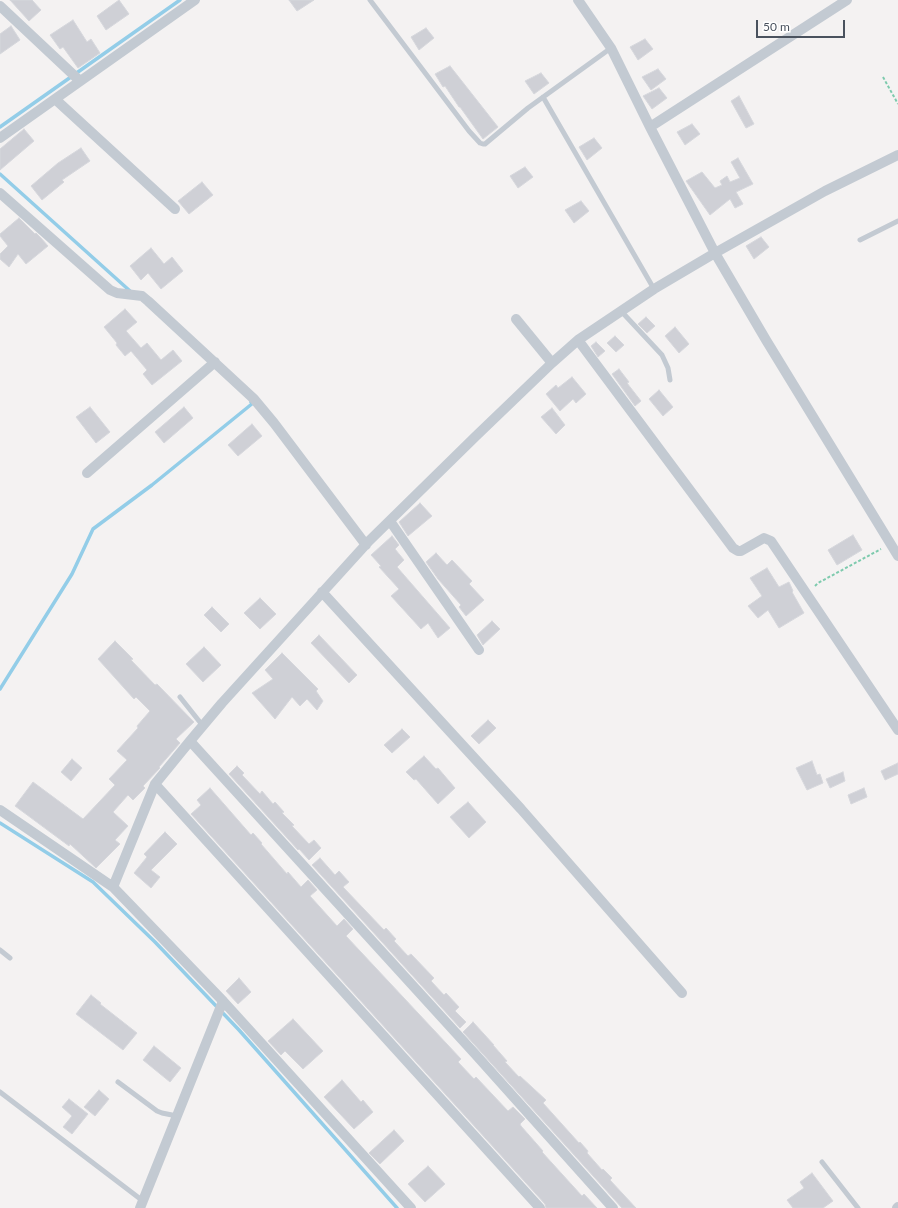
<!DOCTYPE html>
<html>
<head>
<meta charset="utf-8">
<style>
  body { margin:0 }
  #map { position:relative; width:898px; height:1208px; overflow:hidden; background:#f4f2f2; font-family:Lato,sans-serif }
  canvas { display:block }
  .scale { position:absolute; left:756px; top:20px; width:89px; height:18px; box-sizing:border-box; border:2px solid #4a525e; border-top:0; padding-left:5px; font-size:12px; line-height:14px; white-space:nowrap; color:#4a525e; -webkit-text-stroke:3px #fff; paint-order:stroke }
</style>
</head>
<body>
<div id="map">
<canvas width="898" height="1208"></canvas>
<div class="scale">50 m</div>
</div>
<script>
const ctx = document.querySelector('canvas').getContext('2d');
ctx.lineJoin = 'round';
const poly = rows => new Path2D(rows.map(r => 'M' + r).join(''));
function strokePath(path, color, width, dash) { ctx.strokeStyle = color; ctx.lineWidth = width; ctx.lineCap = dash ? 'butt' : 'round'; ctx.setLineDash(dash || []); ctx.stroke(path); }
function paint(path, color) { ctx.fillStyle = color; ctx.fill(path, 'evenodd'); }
const stream = poly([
  [0,127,180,0],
  [0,174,130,291],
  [0,689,72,574,93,529,152,485,253,403,251,402],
  [0,823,93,882,155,942,239,1030,397,1208]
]);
const building = poly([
  [10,0,32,0,41,10,29,21,10,0],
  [119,0,129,14,106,30,97,16,119,0],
  [289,0,314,0,297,11,289,0],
  [73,20,87,42,91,39,100,53,78,68,63,47,60,49,50,35,73,20],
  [11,26,20,40,0,54,0,34,11,26],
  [426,28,434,38,419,50,411,37,426,28],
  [645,39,653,49,638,60,630,47,645,39],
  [450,66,498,127,483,139,460,107,459,107,445,86,443,87,435,74,450,66],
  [658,69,666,79,651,90,642,77,658,69],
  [541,73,549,83,534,94,525,81,541,73],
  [659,88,667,98,652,109,643,96,659,88],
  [739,96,754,124,746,128,731,101,739,96],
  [692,124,700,134,685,145,677,132,692,124],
  [24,129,34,141,0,170,0,149,24,129],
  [594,138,602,148,587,160,579,147,594,138],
  [81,148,90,161,62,180,64,182,42,200,31,186,58,163,81,148],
  [738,158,753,184,736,192,743,204,735,208,730,199,710,215,686,181,702,172,715,188,722,185,720,181,727,176,730,182,740,178,731,162,738,158],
  [525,167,533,177,518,188,510,176,525,167],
  [202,182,213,195,189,214,178,201,202,182],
  [581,201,589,211,574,223,565,210,581,201],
  [19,218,35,234,36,233,41,238,48,246,26,264,18,254,9,267,0,259,0,254,8,246,0,236,0,234,19,218],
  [761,237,769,247,754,259,746,246,761,237],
  [151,248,164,264,172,257,183,271,161,289,148,273,141,280,130,266,151,248],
  [125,309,137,322,126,331,141,348,147,343,161,360,173,350,182,361,152,385,143,374,147,370,131,351,125,356,116,345,117,343,104,327,125,309],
  [646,317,655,326,647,333,638,324,646,317],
  [675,327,689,344,679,353,665,336,675,327],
  [615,336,624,345,616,352,607,343,615,336],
  [596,342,605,351,598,357,591,346,596,342],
  [619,369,629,382,627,383,641,401,635,406,612,374,619,369],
  [572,377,586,394,576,403,573,399,560,411,546,394,556,385,558,388,572,377],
  [659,390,673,407,663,416,649,399,659,390],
  [90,407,110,432,96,443,76,417,90,407],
  [184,407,193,418,164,443,155,432,184,407],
  [552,408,565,425,556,434,541,417,552,408],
  [252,424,262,436,238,456,228,445,252,424],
  [420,503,432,516,408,536,399,522,420,503],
  [853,535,862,550,837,565,828,550,853,535],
  [392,536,399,545,395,549,404,560,397,567,450,628,438,638,428,623,421,629,391,596,399,589,379,567,381,566,371,555,392,536],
  [436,553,447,565,452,560,472,581,469,584,484,600,466,616,459,607,461,605,438,579,426,562,436,553],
  [767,568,779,587,789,582,793,591,792,592,804,613,779,628,768,610,758,618,748,606,762,596,750,578,767,568],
  [260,598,276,614,260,629,244,613,260,598],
  [212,607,229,624,221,632,204,615,212,607],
  [492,621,500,629,483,645,477,635,492,621],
  [319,635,357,675,349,683,311,643,319,635],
  [115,641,133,659,131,660,155,685,157,684,194,722,176,739,180,743,159,767,160,768,143,786,145,788,133,800,128,795,113,812,128,826,115,840,120,844,96,868,70,844,69,846,15,806,33,782,83,819,115,785,109,779,127,760,117,751,138,728,137,726,150,711,136,697,134,699,98,659,115,641],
  [204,647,221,665,203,682,186,664,204,647],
  [282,653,318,689,316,691,323,701,317,710,307,699,300,706,292,697,275,719,252,693,273,679,265,670,282,653],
  [488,720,496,728,479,744,471,736,488,720],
  [402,729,410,737,392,753,384,745,402,729],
  [424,756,436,769,438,768,455,788,438,804,416,779,414,780,406,772,424,756],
  [72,759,82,768,71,781,61,772,72,759],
  [812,761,817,775,820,774,823,783,807,790,796,768,812,761],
  [898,763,898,774,885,780,881,771,898,763],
  [237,766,244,773,242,775,260,794,262,791,273,804,275,802,284,812,282,813,294,825,292,826,309,844,314,840,321,848,309,860,299,849,298,850,229,774,237,766],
  [843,772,845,781,830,788,826,779,843,772],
  [210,788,251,835,253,833,262,843,261,844,287,874,288,872,301,887,308,880,317,890,310,896,337,926,344,919,353,929,346,936,461,1059,458,1062,474,1079,476,1077,508,1111,513,1107,525,1119,520,1124,521,1126,543,1151,542,1152,582,1196,584,1194,597,1208,546,1208,545,1204,191,814,201,805,197,800,210,788],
  [864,788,867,797,851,804,848,795,864,788],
  [468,802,486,822,469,838,450,817,468,802],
  [165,832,177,844,151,870,160,877,151,888,134,873,147,857,144,854,165,832],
  [320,858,335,875,339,871,349,882,343,887,384,930,386,928,396,939,394,941,408,956,411,954,434,978,431,981,444,995,446,993,459,1007,455,1011,466,1022,460,1028,312,865,320,858],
  [239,978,251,992,238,1004,226,991,239,978],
  [91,995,101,1003,100,1004,137,1033,123,1050,76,1014,91,995],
  [293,1019,323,1051,303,1069,285,1051,281,1055,268,1041,293,1019],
  [473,1022,494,1045,493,1045,507,1061,505,1062,519,1077,520,1076,546,1100,543,1103,579,1143,580,1142,588,1151,587,1153,602,1170,603,1169,612,1178,610,1180,636,1208,622,1208,463,1032,473,1022],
  [154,1046,181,1068,170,1082,143,1060,154,1046],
  [342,1080,361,1102,363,1100,373,1112,354,1129,324,1097,342,1080],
  [99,1090,109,1099,95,1116,84,1107,99,1090],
  [69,1099,88,1114,72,1134,63,1127,72,1116,62,1107,69,1099],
  [394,1130,404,1141,380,1164,369,1153,394,1130],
  [428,1166,445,1184,425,1202,408,1184,428,1166],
  [812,1173,833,1201,823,1208,793,1208,787,1200,804,1188,800,1182,812,1173]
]);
const path = poly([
  [883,77,898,104],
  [815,586,818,583,881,549]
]);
const lane = poly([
  [370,0,469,131,480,143,483,144,485,144,528,108,611,48],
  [543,97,654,289],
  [860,240,898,221],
  [621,311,662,355,668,368,670,380],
  [180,697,203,726],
  [0,950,10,958],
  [118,1082,157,1111,162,1113,177,1116],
  [0,1092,143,1201],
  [822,1162,858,1208]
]);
const street = poly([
  [578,0,611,48,650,127,715,253,766,340,898,556],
  [0,6,80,81],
  [55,99,175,209],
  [650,127,847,0],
  [0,138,195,0],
  [0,193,110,290,117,293,142,296,148,301,254,399,274,423,366,545],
  [516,319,552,363],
  [578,340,733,548,738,551,741,551,764,538,771,541,898,730],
  [87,473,215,362],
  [390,521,479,650],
  [322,592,521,809,682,993],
  [190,741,476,1055,613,1208],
  [155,784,540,1208],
  [0,810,113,887,223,1001,411,1208],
  [113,887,155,784,190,741,222,703,369,541,476,436,552,363,578,340,654,289,715,253,825,191,898,155],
  [140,1208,223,1001],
  [897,1208,898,1207]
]);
strokePath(stream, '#93cde8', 3.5);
paint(building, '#cfd0d6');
strokePath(building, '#d6d7dc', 1);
strokePath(path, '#7dcaad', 2, [3, 2]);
strokePath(lane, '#c3cad2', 5);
strokePath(street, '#c3cad2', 10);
</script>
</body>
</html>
